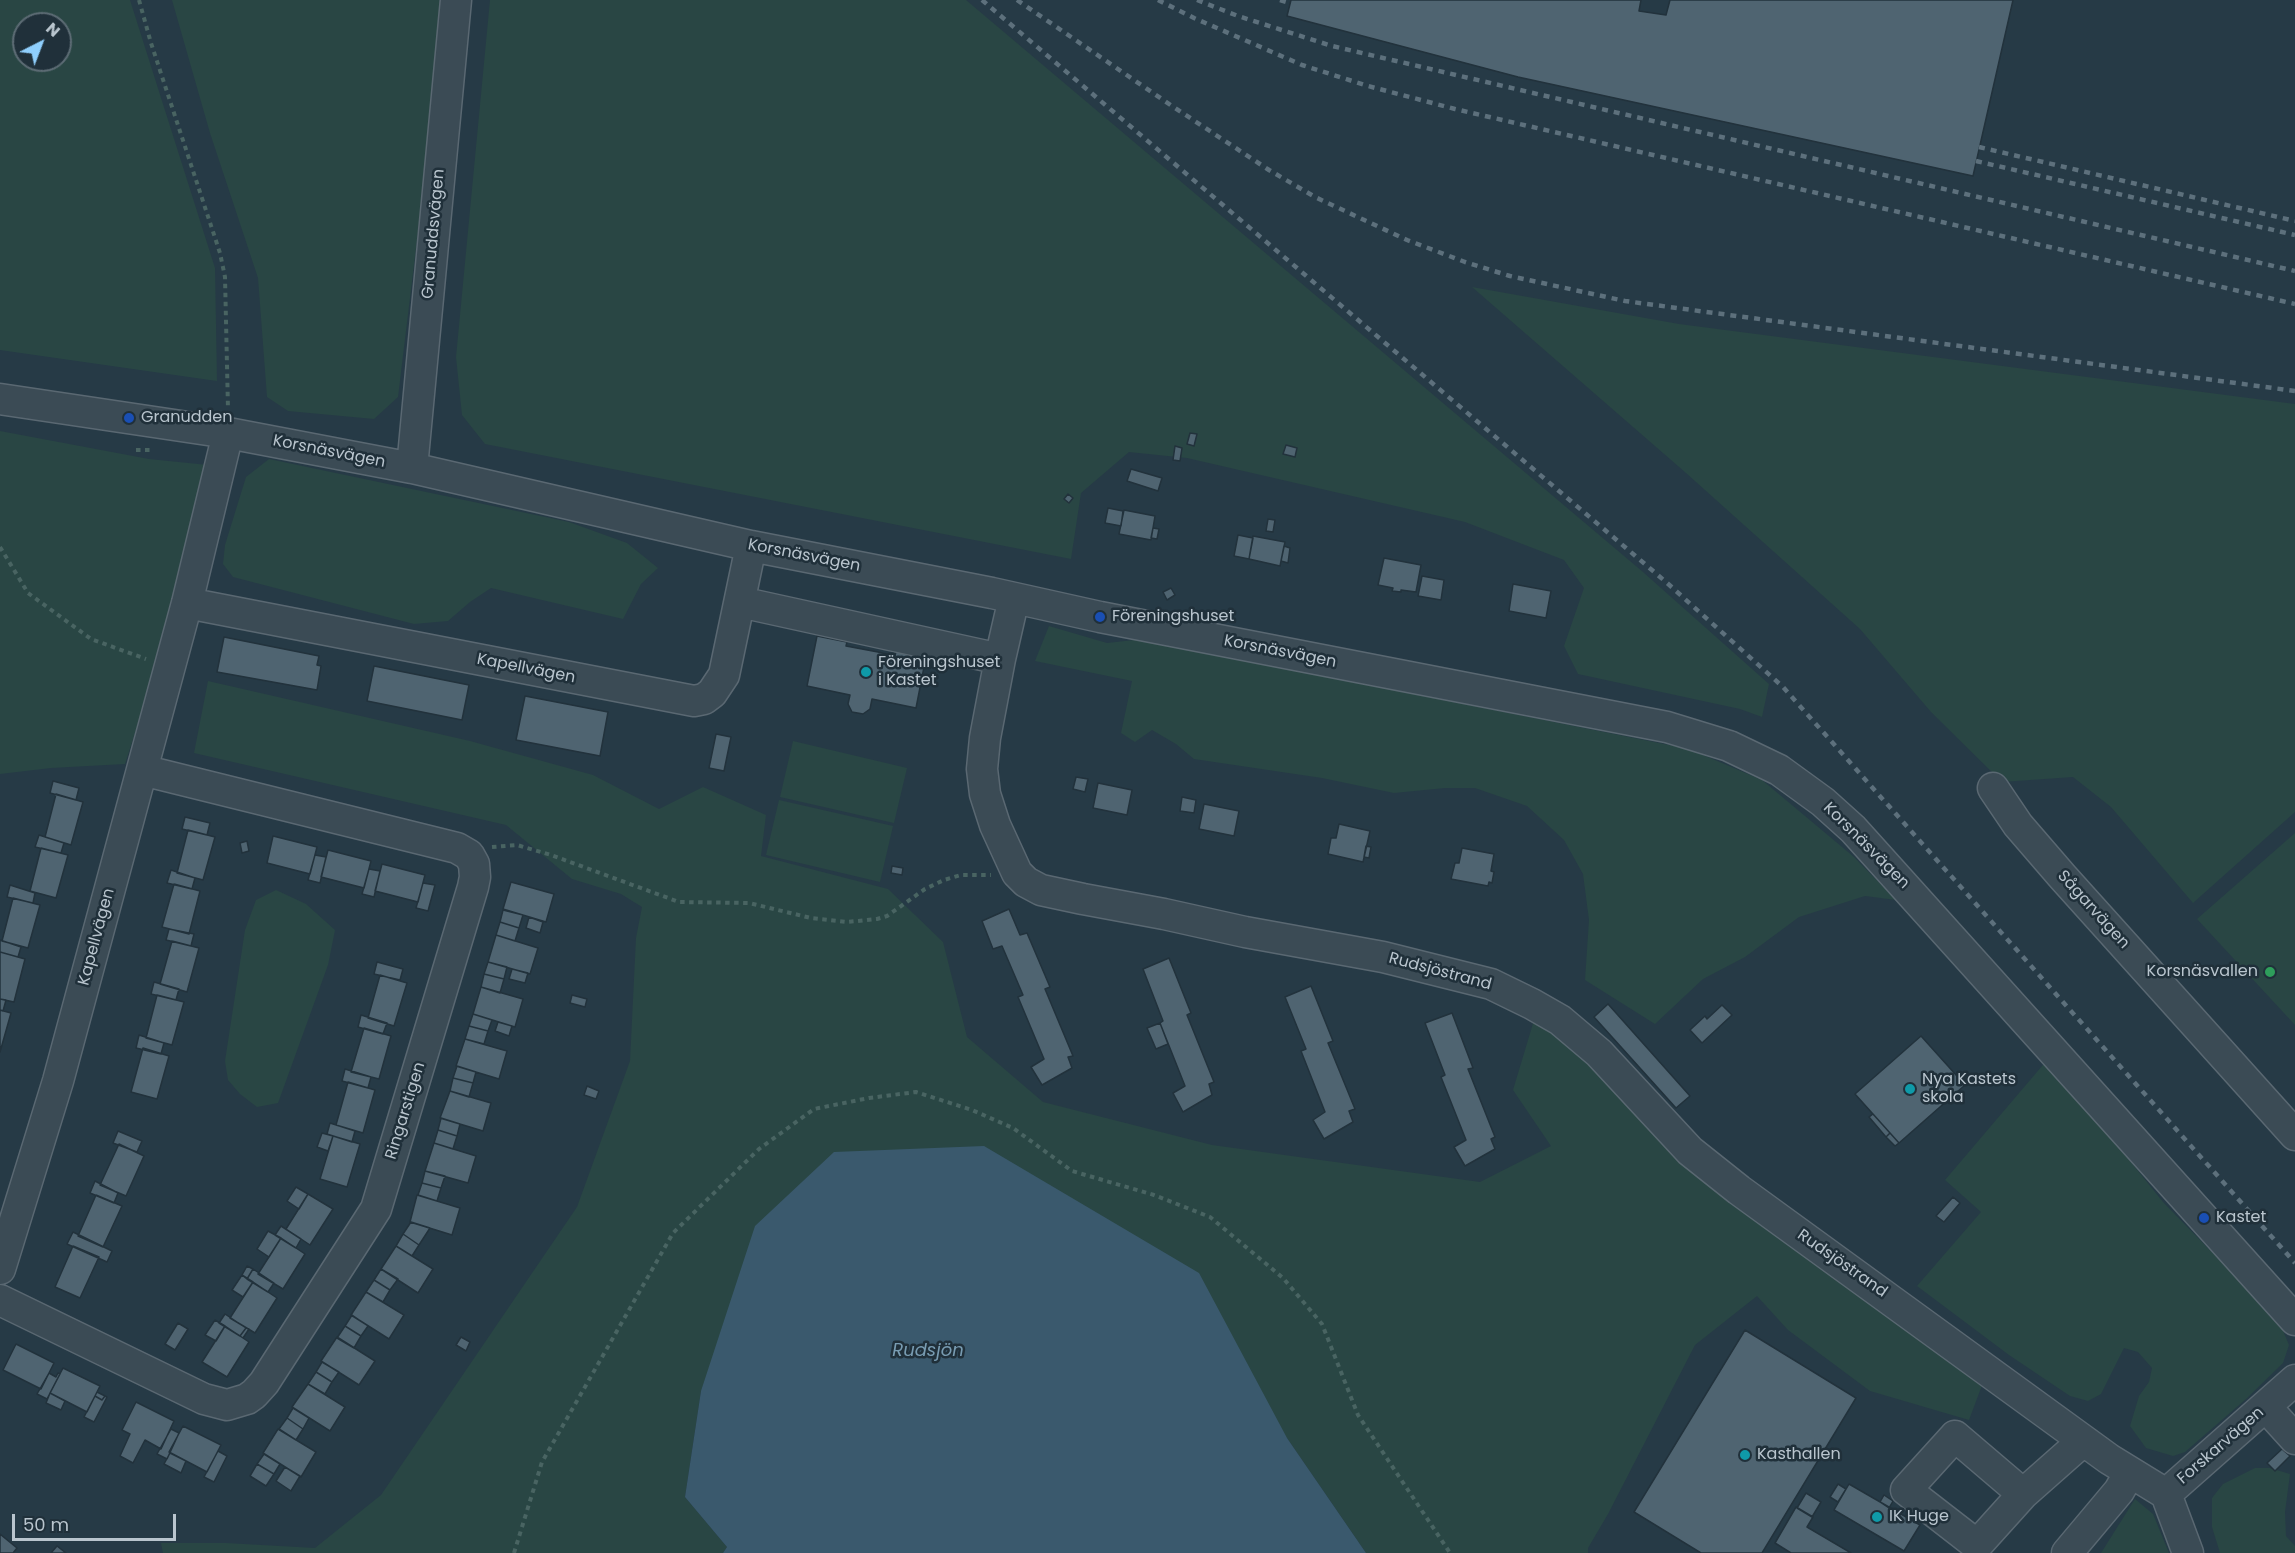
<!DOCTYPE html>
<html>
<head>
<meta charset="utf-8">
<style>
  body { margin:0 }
  #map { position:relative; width:2295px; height:1553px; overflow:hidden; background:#263a46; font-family:Poppins,sans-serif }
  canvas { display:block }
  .north { position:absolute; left:12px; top:12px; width:60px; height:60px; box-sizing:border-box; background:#20303a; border:2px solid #5d6c75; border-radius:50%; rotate:42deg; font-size:16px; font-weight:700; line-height:24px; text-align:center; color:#b9c5ce }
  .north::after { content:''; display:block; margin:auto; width:21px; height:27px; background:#8fcffd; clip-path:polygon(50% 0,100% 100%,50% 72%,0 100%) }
  .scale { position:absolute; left:12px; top:1514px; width:164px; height:27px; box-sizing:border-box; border:3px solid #b9c5ce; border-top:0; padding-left:8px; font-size:18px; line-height:21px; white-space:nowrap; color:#b9c5ce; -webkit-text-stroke:4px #20303a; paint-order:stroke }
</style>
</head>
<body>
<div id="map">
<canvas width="2295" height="1553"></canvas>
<div class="north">N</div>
<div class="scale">50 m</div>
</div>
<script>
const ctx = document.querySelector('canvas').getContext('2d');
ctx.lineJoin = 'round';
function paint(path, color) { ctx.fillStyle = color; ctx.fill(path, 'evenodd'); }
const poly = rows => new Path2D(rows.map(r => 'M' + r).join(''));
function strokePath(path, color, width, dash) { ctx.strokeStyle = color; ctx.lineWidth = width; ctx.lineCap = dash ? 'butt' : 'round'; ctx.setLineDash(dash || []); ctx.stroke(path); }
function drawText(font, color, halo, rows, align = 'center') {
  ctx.font = font + ' Poppins,sans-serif'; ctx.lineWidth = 5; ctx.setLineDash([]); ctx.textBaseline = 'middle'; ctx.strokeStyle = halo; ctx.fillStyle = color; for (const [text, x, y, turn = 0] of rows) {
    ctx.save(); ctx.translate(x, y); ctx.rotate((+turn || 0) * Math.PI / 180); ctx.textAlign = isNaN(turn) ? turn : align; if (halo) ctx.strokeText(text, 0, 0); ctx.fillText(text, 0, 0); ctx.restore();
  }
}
const green = poly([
  [0,0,130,0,215,268,217,381,0,350],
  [24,24,60,24,60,60,24,60],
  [172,0,446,0,398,397,374,419,288,411,267,397,258,278,210,133],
  [490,0,966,0,1643,572,1769,684,1762,717,1740,709,1578,674,1564,646,1584,588,1564,560,1465,522,1187,458,1129,452,1081,493,1071,559,485,444,462,415,456,357],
  [1472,287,1679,324,2295,404,2295,812,2193,903,2111,807,2073,777,2002,782,1931,712,1860,629,1686,473],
  [0,431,149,459,208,465,176,604,125,764,51,768,0,774],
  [269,459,569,522,627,543,658,568,641,584,623,619,491,588,470,602,448,621,414,624,233,577,223,564,225,545,246,477],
  [1049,626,1107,643,1134,640,1164,644,1689,749,1762,780,1854,857,1896,900,1865,896,1799,917,1745,957,1703,979,1655,1024,1585,980,1589,920,1583,874,1564,840,1527,806,1475,788,1445,788,1394,793,1322,778,1194,759,1176,744,1152,730,1135,742,1121,733,1132,681,1035,661],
  [208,681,470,741,593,775,659,809,703,787,766,815,761,856,888,889,943,942,967,1037,1043,1102,1212,1145,1480,1182,1551,1146,1513,1090,1537,1010,1984,1380,1969,1420,1870,1391,1788,1330,1757,1296,1695,1345,1608,1514,1588,1548,1588,1553,1366,1553,1287,1438,701,1391,685,1497,727,1547,723,1553,163,1553,161,1543,226,1543,315,1548,381,1495,577,1207,630,1061,636,938,642,907,621,894,572,879,506,825,194,753],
  [793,741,907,768,894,823,780,797],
  [779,800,893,826,880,882,766,855],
  [2295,833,2295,1025,2197,919],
  [276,890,306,904,335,930,328,965,278,1103,257,1107,240,1094,228,1080,225,1061,245,930,256,900],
  [2048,1059,2163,1202,2279,1321,2289,1345,2283,1363,2246,1399,2185,1452,2173,1456,2146,1448,2130,1426,2139,1396,2149,1382,2152,1368,2138,1352,2124,1348,2101,1394,2088,1401,2070,1396,2009,1355,1917,1286,1981,1212,1945,1180],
  [2255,1468,2270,1468,2290,1474,2285,1512,2286,1536,2295,1546,2295,1553,2220,1553,2212,1527,2212,1498,2223,1484],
  [2135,1499,2153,1514,2169,1553,2101,1553]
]);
const water = poly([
  [984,1146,1199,1273,1287,1438,1366,1553,723,1553,727,1547,685,1497,701,1391,755,1226,834,1152]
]);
const building = poly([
  [1291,0,1641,0,1639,11,1666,15,1670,0,2013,0,1973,176,1518,77,1287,16,1291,0],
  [1190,433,1197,434,1194,446,1187,444,1190,433],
  [1286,445,1297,448,1295,457,1283,454,1286,445],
  [1175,446,1182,448,1180,461,1173,460,1175,446],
  [1131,469,1162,478,1158,491,1127,481,1131,469],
  [1068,494,1073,498,1069,503,1064,499,1068,494],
  [1108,508,1123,511,1121,526,1105,523,1108,508],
  [1124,510,1155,516,1151,540,1119,534,1124,510],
  [1268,519,1275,520,1273,532,1266,531,1268,519],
  [1153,528,1159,529,1157,539,1151,538,1153,528],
  [1238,535,1253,538,1249,559,1234,556,1238,535],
  [1253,536,1285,542,1280,566,1249,559,1253,536],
  [1284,546,1290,548,1288,563,1281,561,1284,546],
  [1384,558,1421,565,1416,592,1401,590,1401,592,1392,591,1393,588,1378,585,1384,558],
  [1422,576,1444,580,1441,600,1418,596,1422,576],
  [1513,584,1551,591,1546,618,1509,611,1513,584],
  [1171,588,1175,595,1167,600,1163,592,1171,588],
  [817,636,847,642,846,646,878,652,895,656,896,651,926,657,916,708,872,699,870,709,863,714,852,712,848,704,850,695,807,686,817,636],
  [224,637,319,656,317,665,321,666,317,690,217,672,224,637],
  [374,666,469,685,462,720,367,701,374,666],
  [525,696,608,712,600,756,516,740,525,696],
  [716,734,731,737,724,771,709,768,716,734],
  [1076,777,1088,779,1085,792,1073,789,1076,777],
  [53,781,79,788,76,800,50,793,53,781],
  [1098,783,1132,790,1127,815,1093,808,1098,783],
  [56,794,83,802,71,845,45,837,56,794],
  [1182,797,1196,800,1194,813,1180,811,1182,797],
  [1204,804,1239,811,1234,836,1199,829,1204,804],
  [185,817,210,823,207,835,182,829,185,817],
  [1339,824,1370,831,1363,862,1328,854,1331,838,1336,838,1339,824],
  [188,830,215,837,203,880,177,873,188,830],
  [39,835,64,843,61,853,35,847,39,835],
  [273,836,317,847,310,874,267,863,273,836],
  [247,841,249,851,242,853,240,843,247,841],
  [1366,846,1371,847,1369,858,1364,857,1366,846],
  [41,848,68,855,56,898,30,891,41,848],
  [1462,848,1494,854,1491,871,1494,872,1492,883,1489,882,1488,886,1451,879,1455,863,1459,863,1462,848],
  [328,850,371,861,364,888,321,877,328,850],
  [315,855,326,857,320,883,308,880,315,855],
  [382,864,425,875,418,902,375,891,382,864],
  [892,866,903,868,902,875,891,873,892,866],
  [369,869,380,871,374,897,362,894,369,869],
  [171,870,195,878,192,889,167,883,171,870],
  [511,882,554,894,546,922,503,909,511,882],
  [423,883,435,885,428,911,416,908,423,883],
  [174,884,200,891,189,934,162,927,174,884],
  [10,885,35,893,33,903,7,897,10,885],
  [13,898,40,905,28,948,2,941,13,898],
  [1009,909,1020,935,1027,933,1050,987,1045,989,1073,1056,1068,1057,1072,1068,1042,1085,1031,1067,1044,1059,1018,997,1023,995,1002,946,993,949,982,921,1009,909],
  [503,910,523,915,519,928,500,922,503,910],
  [529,917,543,922,540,933,526,928,529,917],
  [500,922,519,928,515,941,496,935,500,922],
  [169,929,194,934,191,946,166,940,169,929],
  [496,935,538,948,530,974,488,962,496,935],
  [0,940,21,947,18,957,0,952,0,940],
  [172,941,199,948,187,992,160,984,172,941],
  [0,952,25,959,14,1002,0,999,0,952],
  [1169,958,1191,1013,1187,1015,1214,1082,1209,1084,1212,1095,1183,1112,1173,1093,1185,1086,1160,1023,1163,1021,1143,969,1169,958],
  [377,962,403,969,400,980,374,974,377,962],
  [488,962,507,967,504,979,484,974,488,962],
  [512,969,528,973,525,983,509,979,512,969],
  [484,974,504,979,500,993,481,987,484,974],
  [380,975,407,983,394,1026,368,1018,380,975],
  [154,982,179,989,176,1000,151,994,154,982],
  [1311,986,1333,1041,1328,1043,1355,1109,1349,1111,1353,1122,1324,1139,1313,1120,1325,1112,1301,1051,1306,1049,1285,997,1311,986],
  [481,987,523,999,515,1027,473,1014,481,987],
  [157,995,184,1002,172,1045,146,1038,157,995],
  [572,995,587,999,585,1007,570,1003,572,995],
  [0,999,6,1000,3,1011,0,1010,0,999],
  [1608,1004,1690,1096,1676,1108,1594,1017,1608,1004],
  [1722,1005,1732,1015,1702,1043,1690,1030,1705,1016,1707,1019,1722,1005],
  [0,1010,11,1013,0,1052,0,1010],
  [1452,1013,1473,1068,1468,1069,1495,1137,1491,1139,1495,1149,1465,1166,1454,1147,1466,1140,1441,1077,1445,1075,1425,1023,1452,1013],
  [473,1014,492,1020,488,1031,469,1026,473,1014],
  [361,1015,387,1023,383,1034,358,1027,361,1015],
  [498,1022,512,1026,509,1036,495,1031,498,1022],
  [1160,1023,1168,1044,1156,1049,1147,1028,1160,1023],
  [469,1026,488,1031,484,1044,465,1039,469,1026],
  [364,1028,391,1036,379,1079,351,1072,364,1028],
  [139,1035,164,1043,161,1054,136,1048,139,1035],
  [1921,1036,1965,1085,1899,1143,1855,1094,1921,1036],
  [465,1039,507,1051,499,1079,456,1066,465,1039],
  [143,1048,169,1056,157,1099,131,1092,143,1048],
  [457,1066,476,1072,473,1083,453,1078,457,1066],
  [345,1069,371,1077,368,1088,342,1081,345,1069],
  [453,1078,473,1083,469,1097,450,1091,453,1078],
  [348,1082,375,1090,363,1133,336,1125,348,1082],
  [587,1086,599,1091,596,1099,584,1095,587,1086],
  [450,1091,491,1103,483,1131,440,1118,450,1091],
  [1873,1114,1890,1133,1886,1137,1869,1117,1873,1114],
  [441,1118,460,1124,457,1136,438,1130,441,1118],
  [330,1123,355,1131,352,1142,327,1134,330,1123],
  [438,1130,457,1136,453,1149,434,1143,438,1130],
  [118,1131,142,1141,137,1152,113,1143,118,1131],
  [322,1133,333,1136,328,1151,317,1147,322,1133],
  [1890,1133,1899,1143,1895,1146,1886,1137,1890,1133],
  [333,1136,360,1144,347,1187,320,1179,333,1136],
  [434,1143,476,1156,468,1183,425,1171,434,1143],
  [119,1144,144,1156,126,1196,100,1185,119,1144],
  [425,1171,445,1176,441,1188,422,1183,425,1171],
  [95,1181,118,1193,114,1203,90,1193,95,1181],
  [422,1183,441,1188,437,1201,418,1195,422,1183],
  [296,1187,308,1194,299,1209,287,1201,296,1187],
  [308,1194,333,1209,310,1245,286,1229,308,1194],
  [96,1195,122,1206,103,1247,78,1236,96,1195],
  [417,1195,460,1208,452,1235,410,1222,417,1195],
  [1953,1197,1960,1203,1944,1222,1936,1216,1953,1197],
  [411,1222,430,1228,419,1245,403,1234,411,1222],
  [281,1226,301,1239,296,1248,275,1235,281,1226],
  [268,1231,281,1238,269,1257,257,1249,268,1231],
  [73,1232,112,1251,107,1262,67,1244,73,1232],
  [403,1234,419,1245,412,1256,396,1246,403,1234],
  [281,1238,305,1254,283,1289,258,1274,281,1238],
  [73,1246,99,1257,80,1298,55,1287,73,1246],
  [396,1246,433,1269,418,1293,381,1269,396,1246],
  [247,1266,253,1269,247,1279,242,1275,247,1266],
  [253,1269,274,1283,268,1292,247,1279,253,1269],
  [381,1269,398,1279,390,1290,374,1280,381,1269],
  [242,1275,253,1282,243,1297,232,1290,242,1275],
  [374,1280,390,1290,383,1302,366,1292,374,1280],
  [253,1282,277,1298,255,1333,230,1318,253,1282],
  [366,1292,404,1315,389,1339,351,1315,366,1292],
  [225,1314,246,1328,240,1336,219,1323,225,1314],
  [352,1315,368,1326,361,1336,345,1326,352,1315],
  [215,1320,225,1326,216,1341,205,1335,215,1320],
  [178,1323,188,1329,175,1350,165,1344,178,1323],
  [225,1326,249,1342,227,1377,202,1362,225,1326],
  [345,1326,361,1336,354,1348,337,1338,345,1326],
  [246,1328,249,1329,243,1338,240,1336,246,1328],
  [1745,1330,1856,1398,1762,1553,1701,1553,1634,1512,1745,1330],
  [337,1337,375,1361,359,1385,321,1361,337,1337],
  [461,1337,470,1342,466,1351,456,1345,461,1337],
  [16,1344,54,1363,41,1389,3,1370,16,1344],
  [322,1362,339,1372,332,1382,316,1372,322,1362],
  [63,1368,100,1386,87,1412,50,1393,63,1368],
  [316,1372,332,1382,325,1394,308,1384,316,1372],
  [49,1373,56,1377,58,1373,60,1374,47,1399,37,1394,49,1373],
  [308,1384,345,1407,330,1431,292,1407,308,1384],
  [97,1392,105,1396,102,1400,95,1396,97,1392],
  [50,1393,65,1401,61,1410,46,1403,50,1393],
  [95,1396,102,1400,105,1396,107,1397,94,1422,84,1417,95,1396],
  [136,1402,174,1421,161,1449,145,1440,133,1463,120,1456,130,1434,122,1430,136,1402],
  [293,1408,309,1418,303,1429,287,1418,293,1408],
  [287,1418,303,1429,296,1440,279,1429,287,1418],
  [183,1426,221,1445,207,1472,169,1452,183,1426],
  [171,1429,179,1433,167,1459,157,1454,171,1429],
  [278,1429,316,1452,301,1477,263,1453,278,1429],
  [2282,1449,2290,1456,2275,1471,2267,1463,2282,1449],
  [218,1451,227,1456,214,1482,204,1477,218,1451],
  [170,1453,186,1461,181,1473,164,1464,170,1453],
  [264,1454,280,1464,274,1474,257,1464,264,1454],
  [257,1464,274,1474,266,1486,250,1476,257,1464],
  [285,1467,300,1476,291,1491,276,1481,285,1467],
  [1838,1484,1846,1489,1838,1502,1830,1497,1838,1484],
  [1849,1484,1920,1525,1904,1551,1834,1510,1849,1484],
  [1806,1493,1821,1502,1812,1517,1797,1508,1806,1493],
  [1884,1495,1893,1501,1889,1508,1880,1502,1884,1495],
  [1796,1507,1813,1517,1807,1527,1851,1553,1791,1553,1775,1543,1796,1507],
  [0,1534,17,1548,13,1553,0,1553,0,1534],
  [57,1546,66,1553,51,1553,57,1546]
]);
const path = poly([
  [139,0,151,43,220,253,225,277,228,409],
  [136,450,153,450],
  [0,547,28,593,91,639,146,659],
  [492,847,517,845,551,855,679,902,749,903,811,918,847,922,877,919,887,916,925,889,944,880,961,875,991,875],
  [514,1553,542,1462,673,1233,759,1149,814,1109,869,1098,916,1092,972,1110,1013,1128,1072,1171,1154,1195,1210,1217,1283,1278,1322,1324,1358,1415,1450,1553]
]);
const minor = poly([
  [0,399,228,433,412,468,751,546,992,593,1100,617,1667,727,1729,746,1779,770,1823,802,1853,829,2295,1320],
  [412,468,456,0],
  [1014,598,1000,659,985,738,982,769,985,794,995,825,1017,873,1026,882,1041,890,1083,899,1164,914,1245,932,1383,957,1491,984,1532,1004,1560,1020,1599,1053,1690,1151,1739,1190,2109,1459,2166,1494],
  [740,602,1000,659],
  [187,603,694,701,704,699,712,693,724,675,751,546],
  [1993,788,2018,825,2062,876,2295,1135],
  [0,1269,58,1081,187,603,228,433],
  [0,1300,204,1399,227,1405,247,1399,254,1394,264,1383,376,1209,473,887,475,877,474,864,469,855,457,848,142,770],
  [2266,1407,2295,1439],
  [1955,1436,2023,1494,1977,1545,1906,1490,1955,1436],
  [2023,1494,2083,1441],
  [2166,1494,2295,1380],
  [2166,1494,2188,1553],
  [2067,1553,2119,1491,2130,1472]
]);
const rail = poly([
  [982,0,1666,582,1783,687,2295,1263],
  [1017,0,1172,106,1269,170,1315,197,1407,240,1465,262,1510,276,1625,301,2295,391],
  [1158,0,1194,18,1302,65,1368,86,1455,109,2295,304],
  [1197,0,1238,16,1332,46,2295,271],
  [1280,0,1290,3],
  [1979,147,2295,221],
  [1976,161,2295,235]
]);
const markers = [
  [129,418,6,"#1a4fb4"],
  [1100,617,6,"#1a4fb4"],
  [866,672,6,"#0f9aa8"],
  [2270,972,6,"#2e9e5b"],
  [1910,1089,6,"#0f9aa8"],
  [2204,1218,6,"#1a4fb4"],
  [1745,1455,6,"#0f9aa8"],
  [1877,1517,6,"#0f9aa8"]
];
const streetNames = [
  ["Granuddsvägen",434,234,-85],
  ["Korsnäsvägen",329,452,11],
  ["Korsnäsvägen",804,556,11],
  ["Korsnäsvägen",1280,652,11],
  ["Kapellvägen",526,669,11],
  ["Korsnäsvägen",1866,846,45],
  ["Sågarvägen",2093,910,48],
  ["Kapellvägen",97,937,-75],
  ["Rudsjöstrand",1440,972,15],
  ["Ringarstigen",406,1111,-73],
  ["Rudsjöstrand",1842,1264,35],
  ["Forskarvägen",2221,1446,-41]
];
const poiNames = [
  ["Granudden",141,418],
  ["Föreningshuset",1112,617],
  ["Föreningshuset",878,663],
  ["i Kastet",878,681],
  ["Korsnäsvallen",2258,972,"right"],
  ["Nya Kastets",1922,1080],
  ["skola",1922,1098],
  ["Kastet",2216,1218],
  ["Kasthallen",1757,1455],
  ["IK Huge",1889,1517]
];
const waterNames = [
  ["Rudsjön",928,1351]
];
paint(green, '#294644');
paint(water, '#3a596d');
paint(building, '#4f6471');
strokePath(building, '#22323c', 1.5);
strokePath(minor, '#5a6872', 33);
strokePath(path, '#496462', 4, [4.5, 4.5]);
strokePath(minor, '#3b4b55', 30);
strokePath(rail, '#5d707c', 4.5, [6, 6]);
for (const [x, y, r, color] of markers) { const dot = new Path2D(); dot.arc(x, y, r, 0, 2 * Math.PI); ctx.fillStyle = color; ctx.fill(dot); strokePath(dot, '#20303a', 2); }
drawText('16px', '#b9c5ce', '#20303a', streetNames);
drawText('16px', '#b9c5ce', '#20303a', poiNames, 'left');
drawText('italic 18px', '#789cb2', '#20303a', waterNames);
</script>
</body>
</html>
